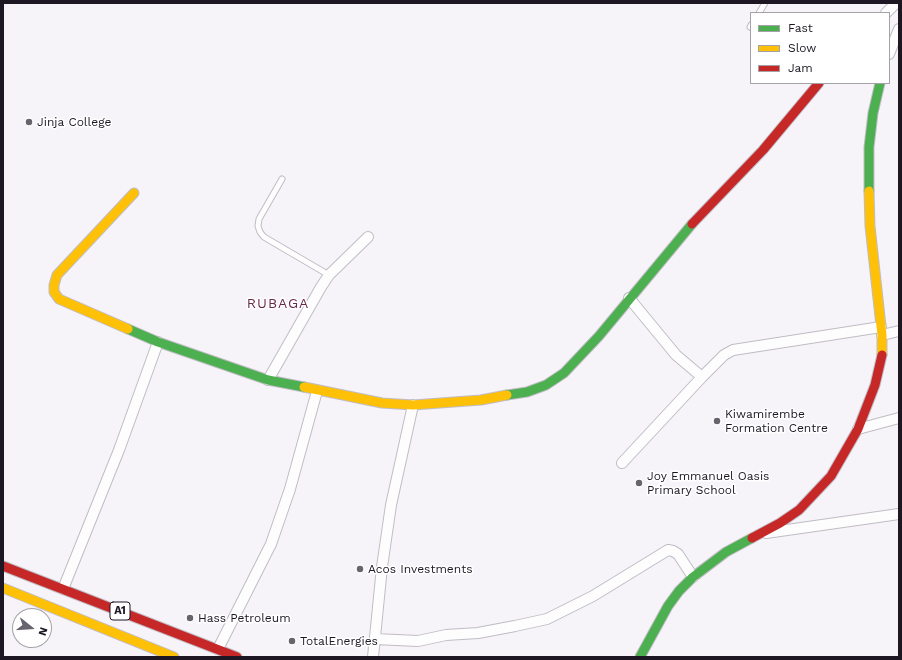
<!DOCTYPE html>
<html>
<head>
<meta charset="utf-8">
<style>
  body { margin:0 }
  #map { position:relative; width:902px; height:660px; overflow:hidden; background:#f6f4f9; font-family:"Work Sans",sans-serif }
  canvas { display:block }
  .frame { position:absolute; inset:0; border:4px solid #1c1722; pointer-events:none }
  .legend { position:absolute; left:750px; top:12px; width:140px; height:72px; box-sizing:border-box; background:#fff; border:1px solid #a4a2a7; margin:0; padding:5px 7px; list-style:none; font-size:12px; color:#1c1722 }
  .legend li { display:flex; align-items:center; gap:8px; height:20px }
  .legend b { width:20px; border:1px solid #a4a2a7 }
  .north { position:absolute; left:12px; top:608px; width:40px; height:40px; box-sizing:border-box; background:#fff; border:1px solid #a4a2a7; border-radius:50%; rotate:107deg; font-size:11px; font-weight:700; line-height:16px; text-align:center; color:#1c1722 }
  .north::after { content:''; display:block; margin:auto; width:14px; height:18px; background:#68646d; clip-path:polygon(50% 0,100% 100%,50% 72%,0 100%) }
</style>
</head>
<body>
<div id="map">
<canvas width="902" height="660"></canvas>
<div class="frame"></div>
<ul class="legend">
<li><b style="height:5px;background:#4caf50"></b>Fast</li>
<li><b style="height:5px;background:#ffc107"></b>Slow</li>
<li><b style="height:5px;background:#c62828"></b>Jam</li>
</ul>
<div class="north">N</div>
</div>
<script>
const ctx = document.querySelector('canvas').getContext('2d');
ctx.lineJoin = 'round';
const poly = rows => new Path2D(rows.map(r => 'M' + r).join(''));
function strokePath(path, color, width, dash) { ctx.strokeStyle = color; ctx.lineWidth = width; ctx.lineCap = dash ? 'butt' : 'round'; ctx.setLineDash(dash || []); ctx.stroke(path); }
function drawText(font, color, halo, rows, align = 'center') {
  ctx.font = font + ' "Work Sans",sans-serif'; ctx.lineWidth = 3; ctx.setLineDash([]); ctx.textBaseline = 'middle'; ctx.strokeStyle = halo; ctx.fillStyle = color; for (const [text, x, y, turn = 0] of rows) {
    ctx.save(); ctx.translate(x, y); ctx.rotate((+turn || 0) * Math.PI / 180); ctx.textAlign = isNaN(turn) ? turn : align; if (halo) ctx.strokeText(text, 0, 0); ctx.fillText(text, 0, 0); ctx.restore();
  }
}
const lane = poly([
  [759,13,765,3],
  [750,27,751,25],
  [282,179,259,219,258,226,260,232,264,237,329,275]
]);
const street = poly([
  [886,13,896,3],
  [889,54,899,29],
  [629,298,676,355,702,377],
  [882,335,899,331],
  [268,380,321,287,329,275,368,237],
  [858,429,899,418],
  [622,463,702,377,724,355,733,350,881,327],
  [766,533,899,514],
  [63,589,119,450,158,342],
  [375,639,418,641,446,635,478,633,515,626,547,619,593,596,668,550,673,551,678,554,693,577],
  [218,649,271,544,290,489,317,391],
  [373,657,382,567,391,505,413,405]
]);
const fast = poly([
  [869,191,869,147,873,113,880,83],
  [128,329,158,342,268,380,304,387],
  [507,395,527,392,546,385,564,373,599,336,692,224],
  [640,657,668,606,679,591,693,577,726,552,752,538]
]);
const slow = poly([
  [869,191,870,226,882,335,882,355],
  [128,329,59,299,54,292,54,285,57,275,134,193],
  [304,387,382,403,413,405,481,400,507,395],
  [3,588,174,657]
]);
const jam = poly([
  [692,224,763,150,819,83],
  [752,538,780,523,799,510,831,476,858,429,875,385,882,355],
  [3,566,237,657]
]);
const markers = [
  [29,122,4,"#68646d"],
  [717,421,4,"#68646d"],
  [639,483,4,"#68646d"],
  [360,569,4,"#68646d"],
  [190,618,4,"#68646d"],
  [292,641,4,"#68646d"]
];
const shields = [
  [120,611,20]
];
const shieldNames = [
  ["A1",120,611]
];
const poiNames = [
  ["Jinja College",37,122],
  ["Kiwamirembe",725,414],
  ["Formation Centre",725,428],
  ["Joy Emmanuel Oasis",647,476],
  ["Primary School",647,490],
  ["Acos Investments",368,569],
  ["Hass Petroleum",198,618],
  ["TotalEnergies",300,641]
];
const quarterNames = [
  ["RUBAGA",278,304]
];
strokePath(lane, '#c0bcc5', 7);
strokePath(street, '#c0bcc5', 12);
strokePath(fast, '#c0bcc5', 11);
strokePath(slow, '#c0bcc5', 11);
strokePath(jam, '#c0bcc5', 11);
strokePath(lane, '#fefdfe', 5);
strokePath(street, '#fefdfe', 10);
strokePath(fast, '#4caf50', 9);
strokePath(slow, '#ffc107', 9);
strokePath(jam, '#c62828', 9);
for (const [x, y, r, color] of markers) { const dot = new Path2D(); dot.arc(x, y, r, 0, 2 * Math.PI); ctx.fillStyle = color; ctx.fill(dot); strokePath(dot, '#fff', 1.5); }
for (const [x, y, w] of shields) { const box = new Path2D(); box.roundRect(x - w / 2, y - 9, w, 18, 3); ctx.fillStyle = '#fff'; ctx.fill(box); strokePath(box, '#1c1722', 1); }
drawText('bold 11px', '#1c1722', null, shieldNames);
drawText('12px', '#1c1722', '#fff', poiNames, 'left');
ctx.letterSpacing = '1px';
drawText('14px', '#6c2a46', '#fff', quarterNames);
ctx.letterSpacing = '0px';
</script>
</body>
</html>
